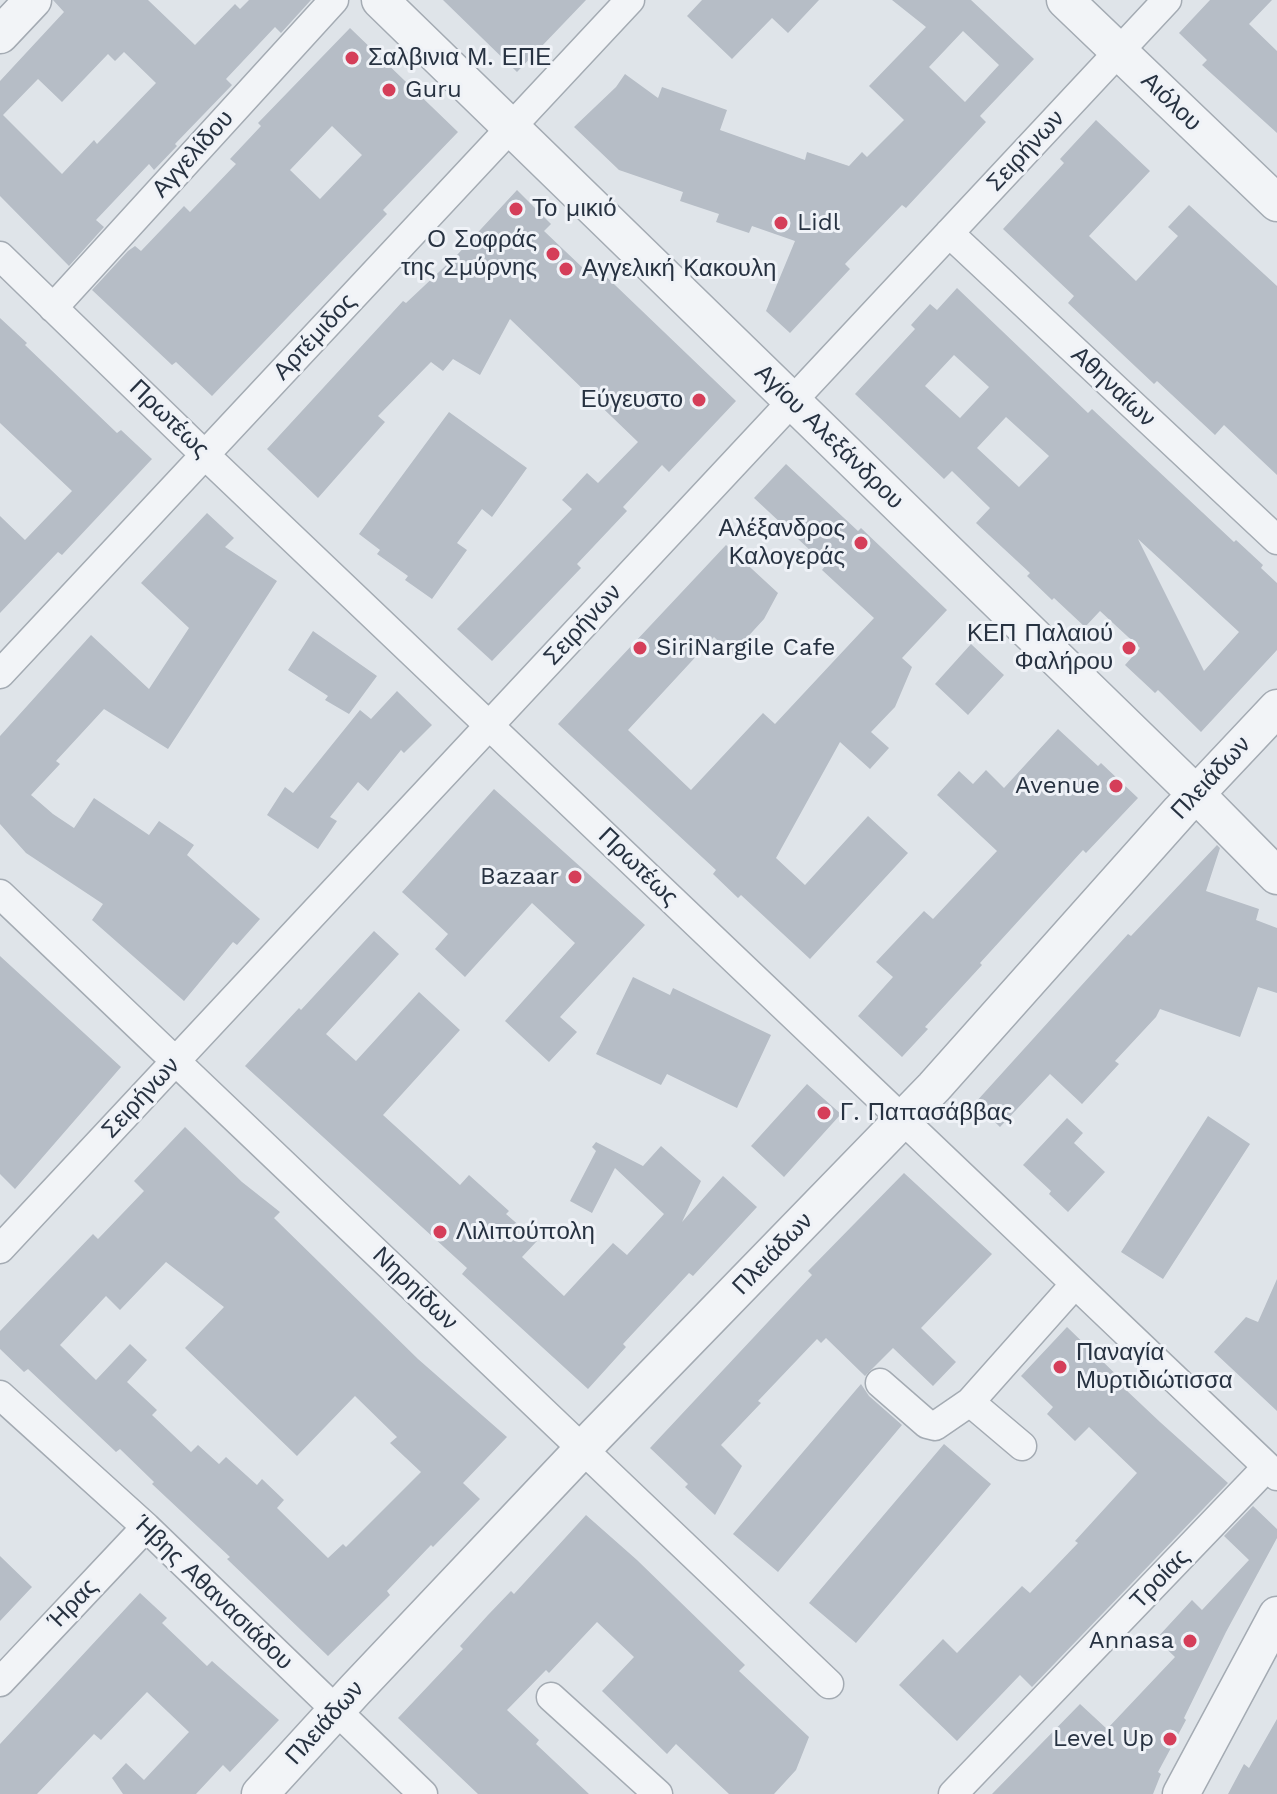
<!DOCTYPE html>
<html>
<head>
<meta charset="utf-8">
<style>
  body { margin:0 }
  canvas { display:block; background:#dfe4e9 }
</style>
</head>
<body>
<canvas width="1277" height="1794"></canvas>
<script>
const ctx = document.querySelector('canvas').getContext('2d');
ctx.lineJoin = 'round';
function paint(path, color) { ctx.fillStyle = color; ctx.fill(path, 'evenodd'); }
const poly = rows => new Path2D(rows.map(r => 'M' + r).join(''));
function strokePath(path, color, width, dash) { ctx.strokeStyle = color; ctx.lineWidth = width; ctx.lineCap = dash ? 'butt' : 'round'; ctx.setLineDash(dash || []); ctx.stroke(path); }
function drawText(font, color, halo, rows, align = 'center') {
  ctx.font = font + ' "Work Sans",sans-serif'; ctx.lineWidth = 6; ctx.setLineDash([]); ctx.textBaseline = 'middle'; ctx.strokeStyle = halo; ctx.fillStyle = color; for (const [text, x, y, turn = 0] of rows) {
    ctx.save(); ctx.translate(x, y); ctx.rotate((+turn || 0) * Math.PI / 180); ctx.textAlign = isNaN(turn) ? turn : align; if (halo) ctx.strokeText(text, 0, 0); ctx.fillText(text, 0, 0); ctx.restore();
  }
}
const building = poly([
  [53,0,148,0,195,45,235,4,240,9,249,0,311,0,281,33,275,27,226,79,232,85,175,144,177,146,154,170,149,164,96,220,104,227,69,266,0,196,0,81,64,12],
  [124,52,156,83,97,144,94,140,62,174,3,115,38,79,62,102,108,54,115,61],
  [443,0,586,0,517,72],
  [702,0,819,0,788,33,772,18,732,59,687,16],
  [892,0,971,0,1034,59,980,116,986,122,906,208,902,205,845,264,850,269,790,333,766,311,795,241,752,226,749,233,716,222,719,214,680,201,683,192,619,170,574,127,616,87,625,74,658,98,662,87,727,110,720,130,805,160,807,152,849,166,862,152,867,157,904,120,869,86,926,27],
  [963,31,999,65,965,102,929,67],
  [1210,0,1272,0,1249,24,1277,51,1277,133,1202,65,1207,60,1179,33],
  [350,28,458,132,383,210,387,214,212,396,176,362,172,365,92,290,128,251,135,246,141,251,184,206,190,212,236,164,230,159,261,126,258,123],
  [332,126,362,155,320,199,290,170],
  [1096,120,1150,171,1089,236,1136,281,1178,236,1168,227,1189,205,1277,286,1277,475,1224,425,1215,435,1157,381,1154,384,1068,303,1074,296,1003,229,1064,163,1060,159],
  [517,190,551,224,544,231,584,269,591,262,736,401,669,472,662,465,623,507,627,511,577,564,581,568,492,661,457,629,572,509,562,500,587,473,598,483,638,442,510,319,480,375,453,359,443,371,431,362,378,416,385,422,318,498,267,449,403,301,406,303,457,255],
  [957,288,1088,413,1092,409,1234,542,1236,540,1263,565,1261,568,1277,583,1277,650,1201,732,1158,690,1155,693,1125,665,1140,648,1100,611,1085,627,1054,598,1052,600,1027,576,1030,573,976,523,990,508,952,471,944,479,855,394,915,329,911,325,930,304,937,310],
  [954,355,989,387,960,418,925,386],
  [1006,417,1049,456,1019,487,977,448],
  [1138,539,1239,632,1204,671],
  [0,318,27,343,25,345,117,433,121,430,152,459,62,555,58,552,0,613,0,516,25,540,72,491,0,423],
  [449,412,527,468,492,517,482,509,457,543,467,550,432,599,405,580,408,576,377,554,380,550,359,534],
  [786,464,858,531,861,528,947,610,902,658,912,667,895,707,871,732,889,748,870,769,840,742,776,858,805,885,868,816,908,853,810,959,741,895,738,898,713,874,716,870,558,724,726,545,778,593,764,619,732,654,714,637,628,730,691,790,763,713,775,724,874,618,822,570,826,565,754,498],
  [207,513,234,538,225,547,277,581,168,749,104,709,56,761,60,764,31,795,53,814,74,828,94,798,149,835,159,821,194,845,187,855,260,919,237,945,233,942,184,1001,92,920,103,904,26,853,0,824,0,736,91,635,149,689,189,628,141,583],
  [313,631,377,676,349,714,325,700,328,696,288,670],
  [971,644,1004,675,968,715,935,684],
  [397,691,432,725,404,753,401,750,368,791,358,782,330,817,337,821,318,849,267,815,285,787,293,793,360,710,371,719],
  [1058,729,1098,766,1101,763,1138,798,1086,853,1083,850,980,963,982,965,925,1027,928,1029,902,1057,858,1016,893,977,876,962,924,911,933,919,997,851,937,795,959,771,973,784,986,770,1004,788],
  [494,789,645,925,560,1017,577,1032,549,1062,505,1021,575,943,532,903,465,977,435,949,448,934,402,892],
  [1217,845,1220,848,1206,891,1259,909,1256,920,1277,928,1277,993,1258,987,1240,1037,1160,1009,1156,1017,1115,1061,1119,1064,1082,1104,1050,1074,1000,1127,975,1103,1128,934,1131,936],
  [374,931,399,954,326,1034,356,1061,419,992,460,1030,383,1115,460,1185,469,1175,509,1211,506,1214,537,1241,522,1257,564,1296,613,1243,627,1255,664,1214,615,1168,592,1213,570,1201,596,1151,592,1147,596,1142,643,1166,661,1146,701,1181,682,1222,723,1176,757,1207,693,1276,689,1273,623,1344,626,1347,588,1389,462,1274,467,1268,245,1066,299,1008,301,1010],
  [0,956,121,1067,15,1189,0,1174],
  [633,977,670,995,673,988,771,1035,737,1108,667,1074,661,1085,596,1054],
  [807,1084,841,1114,784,1177,751,1146],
  [1208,1116,1250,1144,1163,1279,1121,1252],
  [1067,1118,1083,1133,1074,1143,1105,1172,1068,1212,1049,1194,1051,1191,1023,1165],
  [185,1127,242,1182,280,1212,274,1218,418,1359,507,1437,463,1483,480,1499,433,1547,431,1545,387,1591,390,1595,328,1656,227,1559,230,1557,152,1484,154,1482,120,1449,116,1452,28,1369,24,1372,0,1349,0,1331,93,1234,98,1239,144,1191,134,1181],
  [166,1262,224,1307,185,1348,297,1456,355,1396,397,1437,390,1443,421,1472,346,1547,343,1544,328,1558,277,1508,284,1500,262,1479,257,1485,226,1457,219,1464,198,1445,191,1452,152,1415,157,1410,127,1382,147,1360,130,1344,96,1380,60,1345,106,1296,120,1310],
  [904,1173,992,1254,921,1328,956,1362,933,1386,893,1348,865,1376,826,1338,821,1343,817,1339,758,1401,761,1403,721,1445,742,1466,715,1515,685,1487,688,1484,650,1448,812,1275,808,1271],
  [1277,1279,1277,1411,1214,1352,1246,1317,1258,1322],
  [1067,1327,1128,1386,1125,1389,1160,1422,1228,1483,1032,1687,1020,1675,957,1741,899,1685,943,1639,957,1653,1022,1586,1030,1593,1078,1543,1075,1541,1137,1473,1089,1427,1075,1441,1047,1414,1053,1407,1021,1376],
  [861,1384,869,1396,902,1425,778,1572,733,1534],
  [944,1444,991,1484,856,1643,809,1603],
  [1253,1506,1277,1529,1277,1538,1226,1632,1184,1718,1186,1720,1158,1772,1161,1774,1153,1794,992,1794,1080,1704,1107,1729,1175,1657,1156,1639,1192,1600,1202,1610,1249,1560,1224,1536],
  [586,1515,637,1560,745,1665,739,1671,809,1737,796,1770,774,1794,729,1794,676,1744,667,1754,602,1691,634,1657,597,1622,549,1673,546,1670,507,1710,539,1740,536,1744,589,1794,478,1794,398,1718,463,1649,460,1646,488,1615,511,1591,514,1594],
  [0,1556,32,1587,0,1621],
  [140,1593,167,1618,162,1623,207,1666,212,1661,279,1720,230,1772,223,1765,196,1794,123,1794,112,1778,126,1763,144,1780,189,1732,147,1692,101,1740,94,1734,37,1794,0,1794,0,1744],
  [1277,1719,1277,1794,1228,1794,1244,1764,1249,1768]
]);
const minor = poly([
  [949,233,1277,540],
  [0,256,205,455,1277,1476],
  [53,308,334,0],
  [0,674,630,0],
  [0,894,829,1684],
  [0,1249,1167,0],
  [880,1383,927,1424,935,1426,970,1402,1075,1284],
  [0,1395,146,1527,423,1794],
  [970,1402,1022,1446],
  [0,1682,146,1527],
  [551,1697,658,1794],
  [953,1794,1267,1467]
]);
const tertiary = poly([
  [380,0,1196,794,1277,876],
  [1065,0,1277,203],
  [0,35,33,0],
  [260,1794,355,1690,596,1435,934,1087,1180,811,1277,708],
  [1181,1794,1277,1615]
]);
const markers = [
  [352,58,8,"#d53e59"],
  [389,90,8,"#d53e59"],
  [516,209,8,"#d53e59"],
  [781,223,8,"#d53e59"],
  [553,254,8,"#d53e59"],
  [566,269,8,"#d53e59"],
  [699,400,8,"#d53e59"],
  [861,543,8,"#d53e59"],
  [640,648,8,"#d53e59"],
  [1129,648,8,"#d53e59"],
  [1116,786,8,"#d53e59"],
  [575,877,8,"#d53e59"],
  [824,1113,8,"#d53e59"],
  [440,1232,8,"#d53e59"],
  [1060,1367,8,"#d53e59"],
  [1190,1641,8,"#d53e59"],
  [1170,1739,8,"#d53e59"]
];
const poiNames = [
  ["Σαλβινια Μ. ΕΠΕ",368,58],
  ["Guru",405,90],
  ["Το μικιό",532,209],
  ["Lidl",797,223],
  ["Ο Σοφράς",537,240,"right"],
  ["της Σμύρνης",537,268,"right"],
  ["Αγγελική Κακουλη",582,269],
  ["Εύγευστο",683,400,"right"],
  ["Αλέξανδρος",845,529,"right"],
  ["Καλογεράς",845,557,"right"],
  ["ΚΕΠ Παλαιού",1113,634,"right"],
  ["Φαλήρου",1113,662,"right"],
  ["SiriNargile Cafe",656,648],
  ["Avenue",1100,786,"right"],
  ["Bazaar",559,877,"right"],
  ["Γ. Παπασάββας",840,1113],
  ["Λιλιπούπολη",456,1232],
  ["Παναγία",1076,1353],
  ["Μυρτιδιώτισσα",1076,1381],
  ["Annasa",1174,1641,"right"],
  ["Level Up",1154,1739,"right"]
];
const streetNames = [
  ["Αιόλου",1171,102,44],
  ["Σειρήνων",1026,151,-47],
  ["Αγγελίδου",193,154,-48],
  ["Αρτέμιδος",315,337,-47],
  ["Αθηναίων",1113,387,43],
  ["Πρωτέως",169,419,44],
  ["Αγίου Αλεξάνδρου",829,437,44],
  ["Σειρήνων",583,625,-47],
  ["Πλειάδων",1211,778,-47],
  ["Πρωτέως",638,867,44],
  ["Σειρήνων",141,1098,-47],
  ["Πλειάδων",773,1254,-46],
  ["Νηρηίδων",415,1289,44],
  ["Τροίας",1160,1579,-46],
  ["Ήβης Αθανασιάδου",213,1593,44],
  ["Ήρας",73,1604,-46],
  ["Πλειάδων",325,1723,-48]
];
paint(building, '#b6bdc6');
strokePath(minor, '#a4abb3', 31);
strokePath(tertiary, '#a4abb3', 39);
strokePath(minor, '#f2f4f7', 28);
strokePath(tertiary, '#f2f4f7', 36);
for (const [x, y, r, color] of markers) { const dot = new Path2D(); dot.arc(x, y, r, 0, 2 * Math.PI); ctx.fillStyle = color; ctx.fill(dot); strokePath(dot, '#eff2f7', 3); }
drawText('24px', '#273241', '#eff2f7', poiNames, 'left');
drawText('24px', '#273241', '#eff2f7', streetNames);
</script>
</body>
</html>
